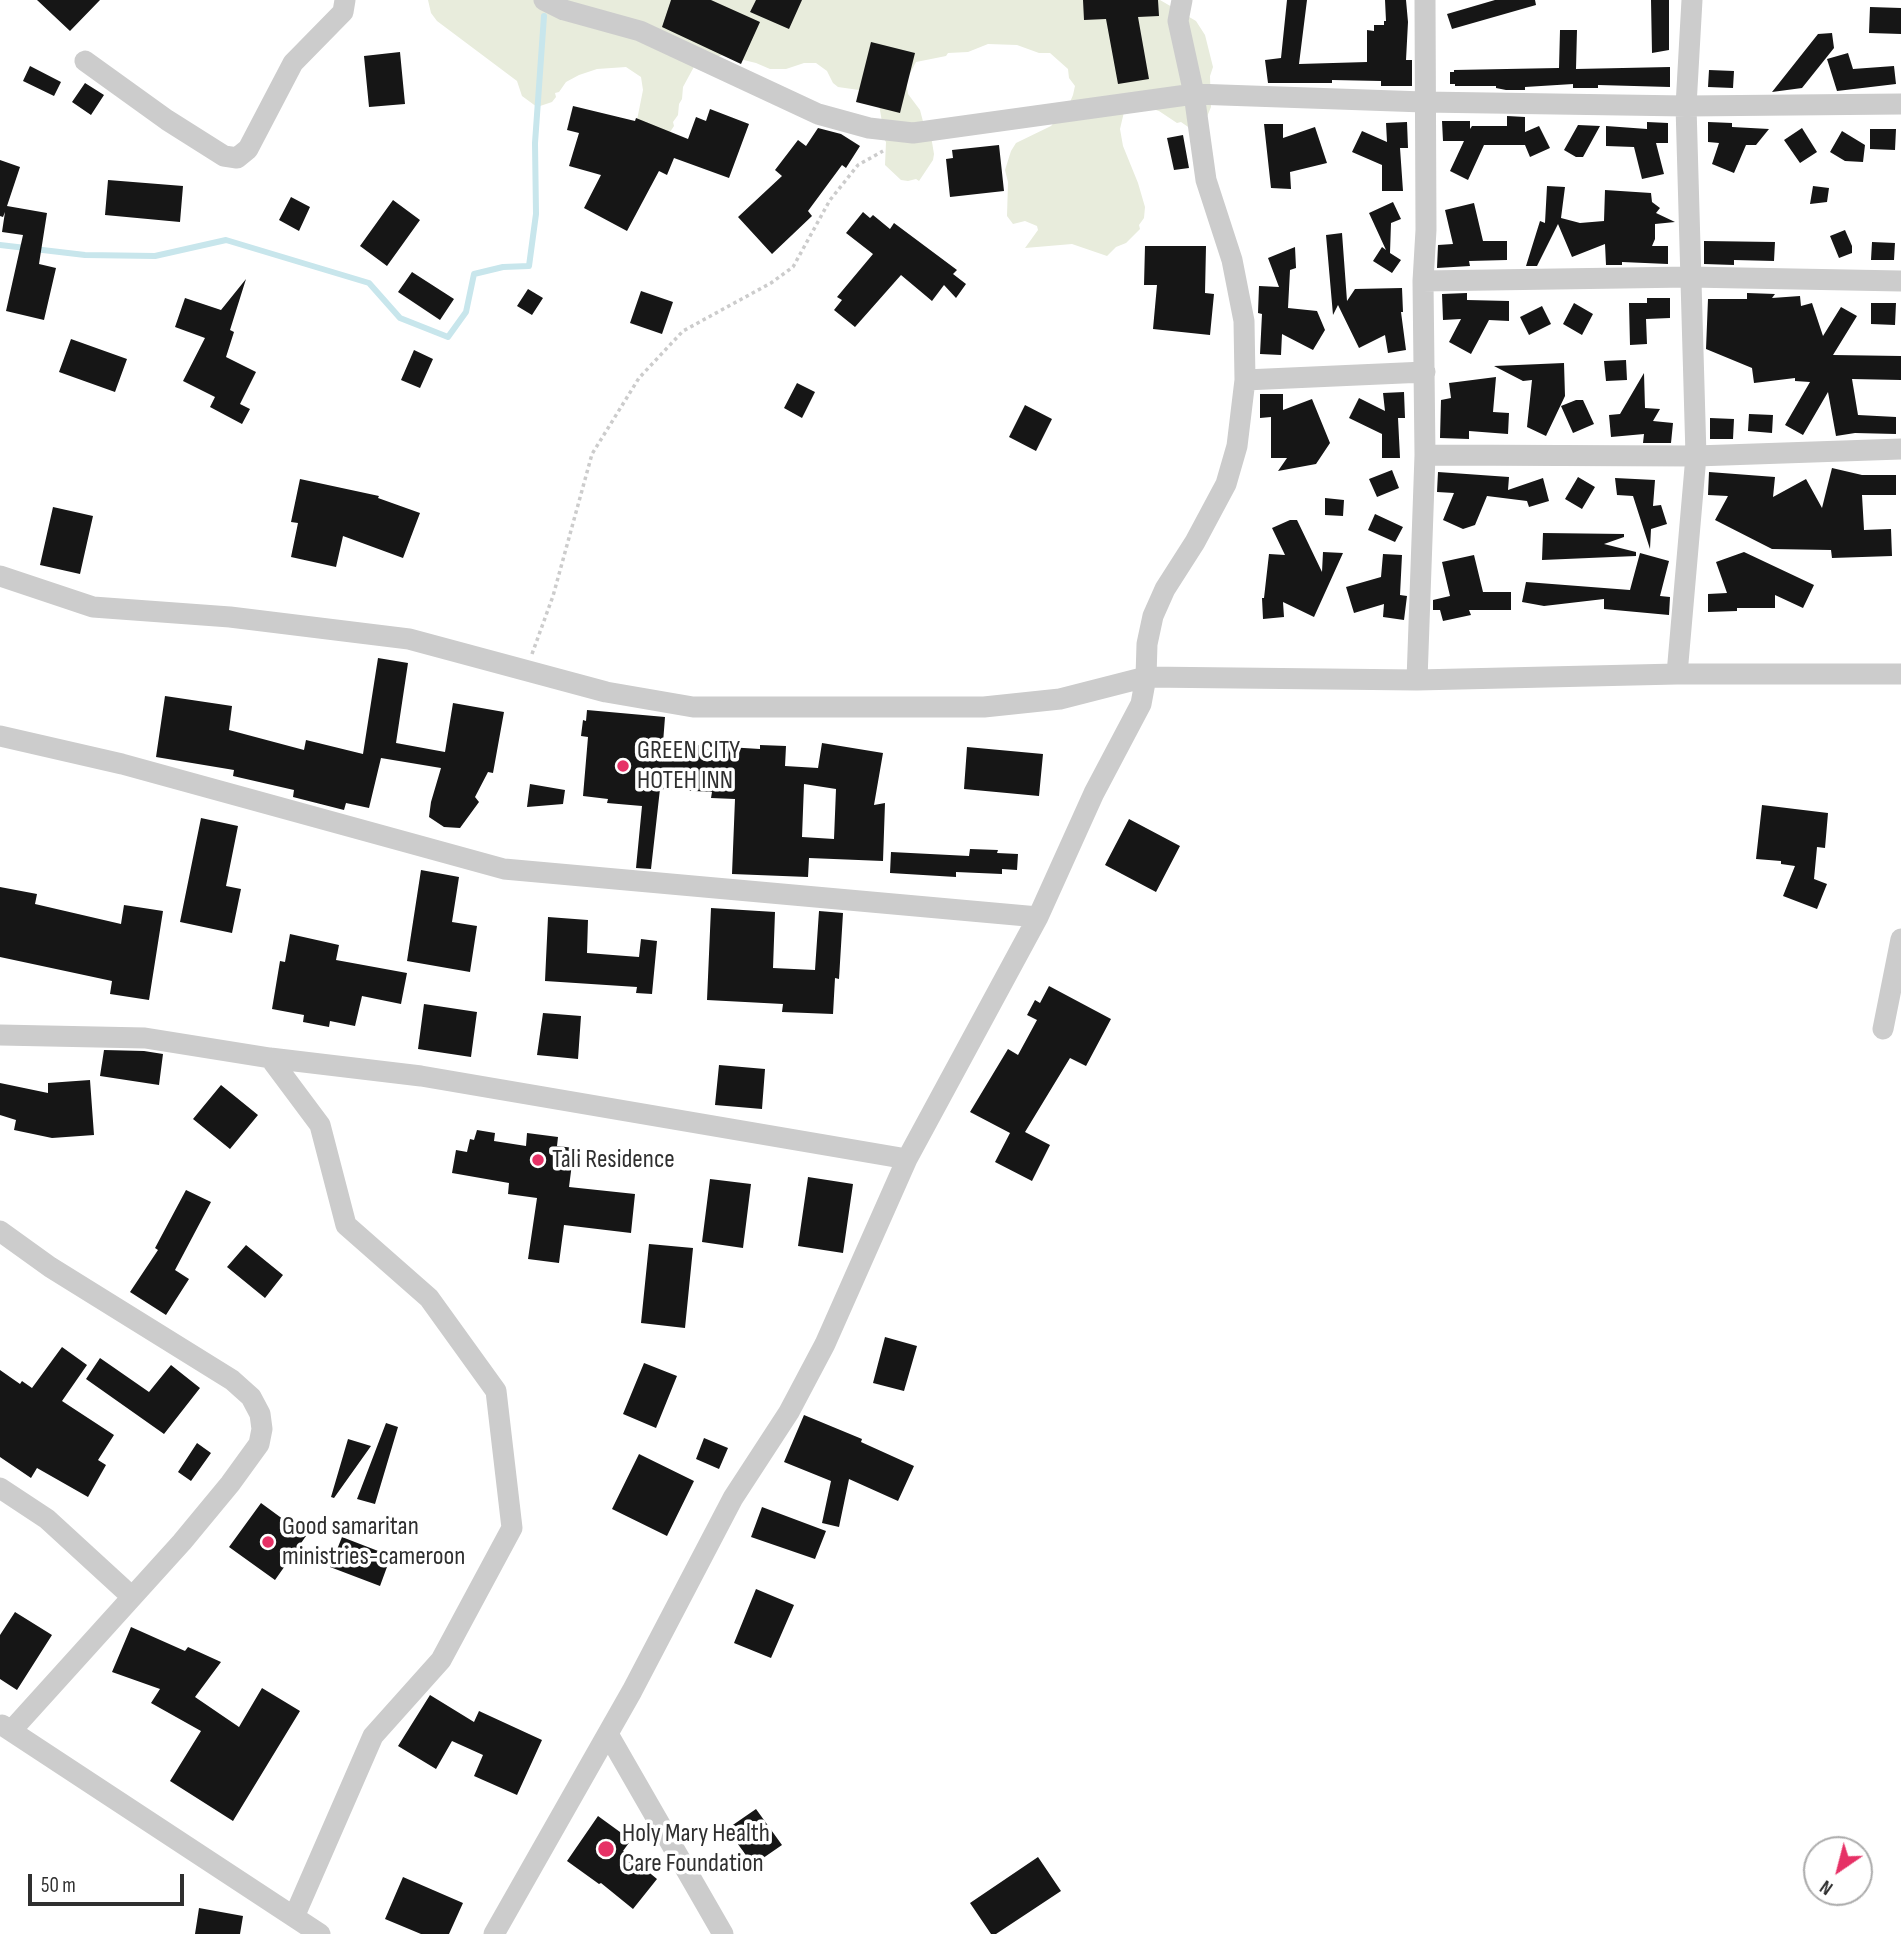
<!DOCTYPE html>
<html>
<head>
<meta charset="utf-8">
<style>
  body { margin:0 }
  #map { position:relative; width:1901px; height:1934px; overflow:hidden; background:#fff; font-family:"Sofia Sans Condensed",sans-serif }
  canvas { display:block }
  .north { position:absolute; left:1803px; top:1836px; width:70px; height:70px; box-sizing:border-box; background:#fff; border:2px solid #acacac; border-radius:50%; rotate:215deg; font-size:19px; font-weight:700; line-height:28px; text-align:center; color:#2f2f2f }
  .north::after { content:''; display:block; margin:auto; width:24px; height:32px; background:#e63166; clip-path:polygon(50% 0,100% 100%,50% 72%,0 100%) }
  .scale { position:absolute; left:28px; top:1874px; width:156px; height:32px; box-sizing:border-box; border:4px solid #2f2f2f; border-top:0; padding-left:9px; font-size:21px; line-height:24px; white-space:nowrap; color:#2f2f2f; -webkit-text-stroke:5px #fff; paint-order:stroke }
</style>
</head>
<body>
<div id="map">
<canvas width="1901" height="1934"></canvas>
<div class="north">N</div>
<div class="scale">50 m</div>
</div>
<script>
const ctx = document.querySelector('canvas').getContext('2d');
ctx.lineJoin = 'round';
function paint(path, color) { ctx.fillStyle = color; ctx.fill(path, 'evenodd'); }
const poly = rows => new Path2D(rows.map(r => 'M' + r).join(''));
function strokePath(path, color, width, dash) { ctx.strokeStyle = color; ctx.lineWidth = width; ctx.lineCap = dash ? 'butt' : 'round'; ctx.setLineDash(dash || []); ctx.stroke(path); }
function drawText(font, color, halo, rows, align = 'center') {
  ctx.font = font + ' "Sofia Sans Condensed",sans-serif'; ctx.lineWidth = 7; ctx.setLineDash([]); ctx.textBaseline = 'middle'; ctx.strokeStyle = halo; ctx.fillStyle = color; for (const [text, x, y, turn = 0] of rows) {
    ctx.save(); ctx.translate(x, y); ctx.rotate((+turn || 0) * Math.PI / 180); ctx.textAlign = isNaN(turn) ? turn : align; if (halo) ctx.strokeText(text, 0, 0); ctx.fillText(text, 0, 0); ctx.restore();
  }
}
const green = poly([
  [428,0,1160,0,1196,21,1205,35,1213,67,1210,76,1211,107,1206,119,1191,129,1181,122,1177,123,1159,111,1150,108,1124,112,1120,129,1123,146,1138,183,1145,207,1144,218,1139,225,1140,229,1126,243,1116,247,1107,256,1072,244,1025,248,1038,230,1037,226,1025,221,1013,224,1007,216,1008,182,1005,170,1011,151,1016,143,1051,126,1068,107,1073,95,1075,86,1069,78,1068,69,1050,53,1039,53,1017,45,988,44,968,52,948,53,946,56,916,62,906,81,908,94,920,110,925,129,931,136,934,154,933,160,919,181,916,179,908,181,901,180,885,165,886,142,882,136,884,134,879,104,859,90,838,87,833,83,827,71,816,63,804,63,786,69,770,69,756,63,723,55,696,63,683,87,682,99,679,104,678,115,673,122,674,126,670,132,658,138,637,120,643,90,641,77,626,67,597,69,579,75,566,82,559,92,555,93,556,97,552,102,537,107,522,96,517,81,437,21,431,13]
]);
const stream = poly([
  [0,245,85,255,155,256,226,240,369,283,400,318,448,337,466,312,474,274,503,267,529,266,536,214,535,143,544,16]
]);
const building = poly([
  [37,0,100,0,70,31],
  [671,0,711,0,760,22,741,64,662,27],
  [756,0,802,0,789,29,750,12],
  [1083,0,1158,0,1159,16,1138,17,1149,79,1118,84,1106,19,1084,20],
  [1287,0,1307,0,1299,64,1367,62,1367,30,1374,31,1374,25,1384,25,1384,21,1386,21,1385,0,1406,0,1408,22,1406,60,1412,60,1412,86,1381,86,1381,81,1332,80,1332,83,1268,83,1265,60,1281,58],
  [1495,0,1535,0,1536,5,1452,29,1447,14],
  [1651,0,1669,0,1669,50,1652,53],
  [1870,7,1901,8,1901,34,1869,33],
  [1560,30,1577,30,1576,69,1670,67,1670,87,1598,85,1598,88,1573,88,1573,84,1525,87,1525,90,1506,90,1496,88,1496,86,1455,86,1455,84,1450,84,1450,72,1454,72,1454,70,1559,68],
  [1832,33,1834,48,1802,88,1772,92,1818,34],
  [871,42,915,53,900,113,856,102],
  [400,52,405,104,369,107,364,56],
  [1848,53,1853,69,1894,66,1896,84,1837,91,1827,59],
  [30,66,61,82,54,96,23,81],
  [1709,70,1734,71,1733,88,1708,87],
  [85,83,104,95,91,115,72,102],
  [573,106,635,121,636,118,688,139,696,117,706,121,710,109,749,124,729,178,674,158,667,175,659,171,627,231,584,208,601,175,569,166,579,133,567,130],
  [1507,116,1525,117,1525,132,1539,126,1550,148,1530,157,1525,145,1484,145,1468,180,1450,171,1464,141,1443,141,1442,121,1470,121,1470,129,1472,126,1507,126],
  [1407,122,1408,148,1400,148,1403,191,1382,191,1382,165,1352,152,1362,131,1387,142,1386,123],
  [1647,122,1668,123,1668,143,1656,143,1664,174,1642,179,1634,147,1606,146,1606,126,1647,129],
  [1708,122,1732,123,1732,127,1769,129,1756,145,1746,145,1734,173,1712,164,1719,143,1708,142],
  [1264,124,1283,124,1283,138,1315,127,1327,163,1290,172,1291,189,1271,188],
  [1578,125,1600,126,1583,157,1576,157,1564,150],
  [818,128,841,134,860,146,846,168,842,165,808,211,812,216,772,254,738,217,782,176,775,170,798,140,806,146],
  [1802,128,1817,152,1800,163,1784,140],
  [1870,129,1896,129,1895,150,1870,149],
  [1842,131,1865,145,1863,162,1845,161,1830,152],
  [1183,135,1189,168,1174,170,1167,138],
  [999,145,1004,191,950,197,946,159,953,158,952,150],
  [0,160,20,167,7,206,47,213,39,264,56,268,44,320,6,311,23,235,2,232,5,212,3,217,0,216],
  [108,180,183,186,180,222,105,215],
  [1547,186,1565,187,1561,218,1580,223,1604,221,1605,190,1651,193,1652,202,1660,208,1656,213,1675,222,1655,224,1655,239,1652,246,1668,246,1668,264,1622,262,1622,265,1606,265,1605,244,1572,257,1558,224,1537,266,1526,266,1540,221,1545,223],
  [1813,186,1829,188,1827,202,1810,204],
  [291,197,310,207,299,231,279,220],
  [393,200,420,220,387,266,360,246],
  [1393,202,1401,219,1391,223,1390,253,1401,260,1392,273,1373,261,1382,247,1386,250,1369,213],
  [1474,203,1483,241,1507,241,1507,260,1469,261,1470,266,1437,268,1438,245,1453,244,1445,210],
  [863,212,870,218,873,215,890,229,894,223,957,270,953,274,966,284,956,298,944,285,932,301,901,275,855,327,834,310,842,300,837,297,873,254,846,233],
  [1845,230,1852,246,1852,253,1839,258,1830,236],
  [1342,233,1347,301,1355,289,1402,288,1403,312,1401,312,1406,350,1388,353,1385,335,1359,348,1338,305,1333,315,1326,235],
  [1704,241,1775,242,1774,261,1734,260,1734,265,1704,264],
  [1872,242,1895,243,1894,260,1871,260],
  [1145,246,1206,246,1205,293,1214,294,1210,335,1153,329,1157,285,1144,285],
  [1295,247,1296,268,1290,270,1288,308,1317,311,1325,330,1313,350,1282,334,1281,355,1260,354,1262,314,1258,313,1259,286,1279,287,1268,258],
  [412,272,454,299,440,320,398,292],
  [246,279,230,330,234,332,226,357,256,372,240,404,250,409,242,424,210,407,215,397,183,381,205,338,175,327,185,298,221,310],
  [528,289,543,298,532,315,517,306],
  [641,291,673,302,662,334,630,323],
  [1467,293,1467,300,1509,301,1509,321,1489,320,1471,354,1449,342,1461,319,1443,320,1442,294],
  [1747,293,1775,294,1772,298,1800,296,1801,306,1812,303,1823,336,1841,307,1857,316,1833,355,1901,356,1901,380,1852,379,1858,415,1896,417,1896,434,1855,433,1836,436,1828,392,1803,435,1785,425,1810,382,1795,381,1795,378,1754,383,1752,368,1706,349,1708,299,1747,299],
  [1647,298,1670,298,1670,318,1646,319,1647,344,1630,345,1629,303,1647,303],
  [1574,303,1593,314,1582,335,1563,324],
  [1871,303,1896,303,1895,325,1871,324],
  [1542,306,1551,324,1529,335,1520,317],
  [71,339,127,359,115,392,59,372],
  [414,350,433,359,420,388,401,380],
  [1626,360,1627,380,1606,381,1604,361],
  [1564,363,1565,396,1546,436,1527,427,1532,380,1523,381,1494,366],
  [1644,373,1645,408,1660,409,1653,421,1673,423,1671,443,1643,443,1644,434,1611,437,1609,415,1620,414],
  [1496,377,1493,412,1509,413,1508,434,1469,431,1469,439,1440,438,1441,400,1451,398,1449,383],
  [797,383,815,392,802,418,784,408],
  [1404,392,1405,418,1398,418,1400,458,1382,458,1382,434,1349,418,1359,398,1385,411,1383,393],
  [1260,394,1283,394,1283,410,1312,399,1330,443,1316,464,1278,471,1287,458,1271,458,1271,417,1260,418],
  [1576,400,1583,400,1594,424,1573,433,1561,406],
  [1025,405,1052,419,1036,451,1009,437],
  [1749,414,1773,415,1772,433,1748,431],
  [1710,418,1734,419,1733,439,1710,439],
  [1832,468,1862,475,1896,475,1896,495,1862,495,1864,530,1891,529,1892,556,1832,558,1831,550,1772,549,1715,520,1728,496,1708,495,1709,472,1775,477,1773,497,1806,479,1822,508],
  [1392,470,1399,488,1377,497,1369,479],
  [1438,472,1509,477,1508,490,1543,478,1549,501,1529,507,1527,501,1487,496,1475,525,1463,529,1443,520,1454,493,1437,492],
  [1578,477,1595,487,1582,509,1565,499],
  [1615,478,1655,480,1653,506,1661,505,1667,524,1651,529,1650,549,1633,496,1617,495],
  [300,479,379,496,378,498,420,513,403,558,343,536,336,567,291,557,298,523,291,522],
  [1325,498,1344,500,1343,516,1325,515],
  [53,507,93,516,80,574,40,565],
  [1375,514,1403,527,1395,542,1368,530],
  [1290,520,1297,520,1322,572,1323,552,1343,553,1314,617,1283,602,1284,617,1263,619,1262,598,1264,598,1269,554,1285,555,1272,528],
  [1543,533,1624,534,1624,537,1604,544,1636,552,1636,556,1542,560],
  [1744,552,1814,585,1803,608,1775,595,1775,608,1737,608,1737,611,1708,612,1708,594,1727,593,1716,562],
  [1640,553,1669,561,1660,596,1670,597,1669,615,1604,609,1604,599,1544,606,1522,602,1526,582,1630,590],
  [1383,554,1402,555,1400,595,1407,596,1404,620,1383,617,1384,604,1354,613,1346,587,1381,577],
  [1474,555,1483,592,1511,592,1511,610,1469,610,1471,615,1443,621,1440,610,1433,610,1433,600,1450,596,1442,562],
  [378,658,408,663,396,743,445,752,453,703,504,712,493,773,488,772,475,797,479,802,460,828,444,827,429,817,431,802,441,768,381,758,369,808,346,803,344,810,293,797,294,790,233,776,234,770,156,757,165,696,232,706,229,730,304,750,306,740,363,754],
  [587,710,665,717,663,743,760,749,760,745,786,746,785,766,818,768,822,743,883,753,874,805,885,803,883,861,809,858,808,877,732,874,735,799,711,798,712,792,660,789,651,869,636,868,642,806,607,803,608,799,583,796,588,737,581,736,583,720,586,721],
  [804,784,836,789,834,839,802,837],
  [967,747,1043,754,1039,796,964,789],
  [530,784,565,790,563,804,527,807],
  [1762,805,1828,813,1825,848,1817,847,1814,879,1827,884,1817,909,1783,896,1795,866,1781,864,1781,861,1756,859],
  [201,818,238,826,226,886,241,889,232,933,180,922],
  [1129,819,1180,846,1156,892,1105,865],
  [970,849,998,850,997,853,1018,854,1017,870,1002,869,1002,874,956,872,956,877,890,873,891,852,969,856],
  [421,870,459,877,452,922,477,926,470,972,407,961],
  [0,887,37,894,35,904,121,924,124,905,163,911,149,1000,110,994,112,981,0,957],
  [711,908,775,912,773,968,815,970,819,911,843,913,839,979,835,978,833,1014,782,1012,783,1004,707,1000],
  [548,917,588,920,587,953,639,957,641,939,657,941,652,994,636,993,637,987,545,981],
  [290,934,339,945,336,960,407,973,401,1004,362,996,355,1026,330,1021,329,1027,303,1022,304,1015,272,1009,280,961,285,962],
  [1049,986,1111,1019,1086,1066,1070,1058,1025,1132,1050,1145,1032,1181,995,1162,1010,1133,970,1112,1008,1049,1018,1055,1037,1020,1027,1015,1035,1000,1040,1003],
  [424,1004,477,1012,471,1057,418,1049],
  [543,1013,581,1016,578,1059,537,1055],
  [104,1050,144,1051,163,1054,159,1085,100,1076],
  [719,1065,765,1069,762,1109,715,1105],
  [90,1080,94,1135,52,1138,14,1130,16,1120,0,1115,0,1083,48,1093,48,1083],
  [221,1085,258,1115,230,1149,193,1119],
  [477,1130,495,1133,494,1141,526,1146,527,1133,558,1137,557,1146,574,1148,569,1187,635,1194,631,1233,564,1225,559,1263,528,1259,537,1198,508,1194,509,1183,452,1173,456,1150,467,1152,470,1139,474,1140],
  [808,1177,853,1184,843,1253,798,1246],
  [710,1179,751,1184,743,1248,702,1242],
  [186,1190,211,1202,175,1270,189,1279,166,1315,130,1292,158,1250,155,1248],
  [649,1244,693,1248,685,1328,641,1323],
  [246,1245,283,1275,265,1298,227,1267],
  [885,1337,917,1346,904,1391,873,1383],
  [62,1347,87,1365,62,1401,114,1435,98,1460,106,1465,88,1497,37,1468,31,1478,0,1457,0,1370,20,1384,22,1381,32,1388],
  [100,1358,149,1392,171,1365,200,1388,164,1434,86,1379],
  [644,1363,677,1376,656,1428,623,1414],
  [804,1415,862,1439,861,1442,914,1466,898,1501,849,1479,839,1527,822,1523,831,1481,784,1462],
  [386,1423,398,1427,375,1504,357,1499],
  [704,1438,728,1448,719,1469,696,1459],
  [348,1439,371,1446,334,1498,331,1497],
  [197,1443,211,1453,191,1481,178,1472],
  [639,1454,694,1481,667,1536,612,1509],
  [261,1503,306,1536,275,1580,229,1547],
  [762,1507,826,1531,815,1559,751,1537],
  [342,1537,391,1556,380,1586,330,1567],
  [756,1589,794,1605,771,1658,734,1643],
  [15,1612,52,1635,17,1690,0,1679,0,1635],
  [131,1627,185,1651,188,1647,221,1662,195,1697,239,1727,262,1688,300,1711,233,1821,170,1781,201,1731,151,1703,160,1689,112,1672],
  [430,1695,474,1722,479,1711,542,1740,517,1795,474,1776,483,1755,452,1741,436,1769,398,1746],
  [756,1809,782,1845,753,1865,727,1829],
  [598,1816,631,1840,623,1851,657,1879,633,1909,601,1883,599,1884,567,1861],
  [1038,1857,1061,1891,996,1934,991,1934,970,1903],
  [403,1877,463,1903,449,1934,421,1934,385,1919],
  [199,1908,243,1916,240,1934,195,1934]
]);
const path = poly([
  [532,654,553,596,592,454,639,378,683,331,771,283,793,267,830,200,858,165,883,151]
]);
const minor = poly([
  [544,0,564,10,640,31,818,114,869,128,913,133,1194,94,1178,21,1182,0],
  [85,61,167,120,224,156,237,158,248,149,293,63,343,12,345,0],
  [1423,281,1689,277,1901,281],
  [1245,380,1425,372],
  [1425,455,1696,456,1901,449],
  [0,576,93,607,230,617,409,639,606,692,693,707,984,707,1060,699,1146,677,1417,680,1677,674,1901,674],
  [1677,674,1696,456,1686,106,1692,0],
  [1417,680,1425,455,1423,281,1426,230,1425,0],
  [0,736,122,764,504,869,1038,917],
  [1883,1029,1901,939],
  [0,1035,145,1038,270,1058,421,1076,907,1159],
  [270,1058,320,1125,346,1225,429,1298,496,1391,512,1528,441,1660,373,1736,294,1917],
  [0,1231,50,1267,232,1380,251,1397,260,1414,262,1429,259,1444,230,1484,182,1542,11,1731],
  [0,1488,47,1519,131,1596],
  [2,1725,320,1934],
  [608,1734,723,1934],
  [494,1934,632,1691,733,1498,789,1412,825,1344,907,1159,1038,917,1094,793,1141,704,1146,677,1147,644,1153,616,1165,589,1195,542,1226,484,1237,446,1245,380,1244,321,1232,260,1206,180,1194,94,1424,102,1686,106,1901,104]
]);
const markers = [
  [623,766,7,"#e63166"],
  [538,1160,7,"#e63166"],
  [268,1542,7,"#e63166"],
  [606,1849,9,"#e63166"]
];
const poiNames = [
  ["GREEN CITY",637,751],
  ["HOTEH INN",637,781],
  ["Tali Residence",552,1160],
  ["Good samaritan",282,1527],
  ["ministries-cameroon",282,1557],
  ["Holy Mary Health",622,1834],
  ["Care Foundation",622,1864]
];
paint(green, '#e8ecdc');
strokePath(stream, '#c8e6ec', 6);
paint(building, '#161616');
strokePath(path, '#ccc', 3.5, [3.5, 3.5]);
strokePath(minor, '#ccc', 21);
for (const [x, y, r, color] of markers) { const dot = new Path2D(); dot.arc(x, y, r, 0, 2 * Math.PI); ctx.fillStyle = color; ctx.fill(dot); strokePath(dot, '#fff', 2.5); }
drawText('26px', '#2f2f2f', '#fff', poiNames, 'left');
</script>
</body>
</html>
